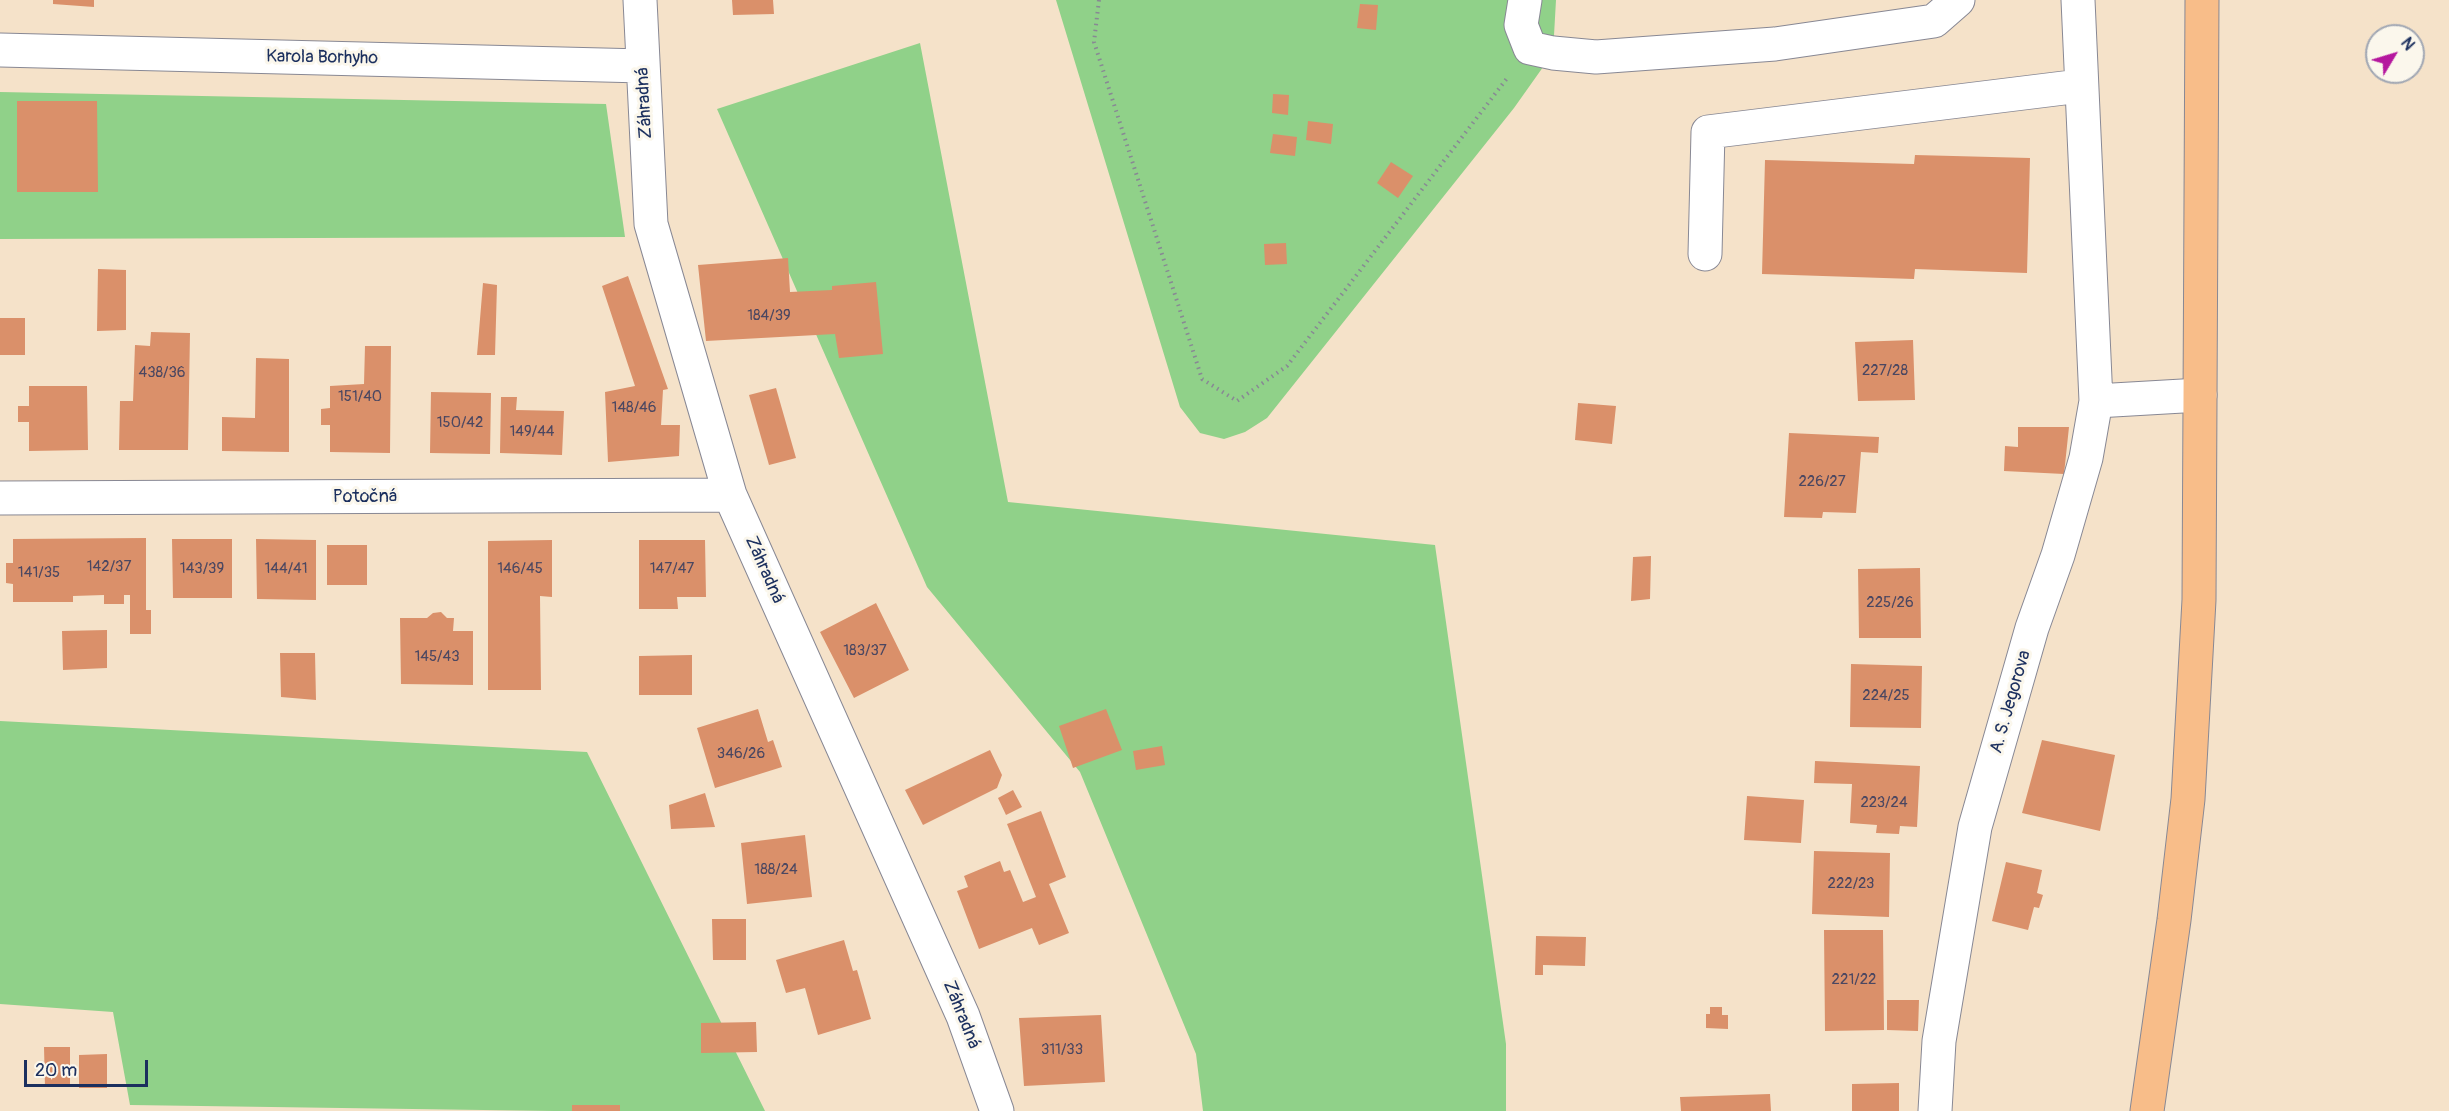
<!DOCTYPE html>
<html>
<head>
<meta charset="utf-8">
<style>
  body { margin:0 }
  #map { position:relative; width:2449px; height:1111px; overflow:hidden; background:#f5e2c9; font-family:Pangolin,sans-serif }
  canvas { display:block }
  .north { position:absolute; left:2365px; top:24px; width:60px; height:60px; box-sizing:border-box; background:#fbf7ec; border:2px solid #a1a7b3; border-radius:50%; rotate:52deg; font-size:16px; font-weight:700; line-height:24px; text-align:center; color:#1b2f5e }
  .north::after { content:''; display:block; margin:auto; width:21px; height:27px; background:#b5179e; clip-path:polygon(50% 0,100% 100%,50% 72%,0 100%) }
  .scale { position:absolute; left:24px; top:1060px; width:124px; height:27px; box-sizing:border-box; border:3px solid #1b2f5e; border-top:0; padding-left:8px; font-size:18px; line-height:21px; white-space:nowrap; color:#1b2f5e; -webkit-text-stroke:4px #fbf7ec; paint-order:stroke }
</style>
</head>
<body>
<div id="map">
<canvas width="2449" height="1111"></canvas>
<div class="north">N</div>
<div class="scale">20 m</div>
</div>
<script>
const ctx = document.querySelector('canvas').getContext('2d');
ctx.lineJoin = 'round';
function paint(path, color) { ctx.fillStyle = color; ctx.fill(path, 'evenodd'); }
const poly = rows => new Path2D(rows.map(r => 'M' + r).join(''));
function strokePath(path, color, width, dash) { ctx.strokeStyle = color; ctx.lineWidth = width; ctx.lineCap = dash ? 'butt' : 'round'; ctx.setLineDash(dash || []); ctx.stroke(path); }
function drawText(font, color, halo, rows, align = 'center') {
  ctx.font = font + ' Pangolin,sans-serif'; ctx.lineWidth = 6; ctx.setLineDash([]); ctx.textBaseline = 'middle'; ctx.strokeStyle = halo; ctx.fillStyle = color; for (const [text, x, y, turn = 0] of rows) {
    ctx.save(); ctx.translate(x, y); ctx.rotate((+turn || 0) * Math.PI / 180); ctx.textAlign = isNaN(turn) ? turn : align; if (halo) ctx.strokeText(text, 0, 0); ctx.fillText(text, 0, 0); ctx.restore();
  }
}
const green = poly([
  [1056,0,1556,0,1553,53,1514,108,1267,418,1245,432,1224,439,1200,433,1180,407],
  [920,43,1008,502,1435,545,1506,1044,1506,1111,1203,1111,1196,1054,1080,772,927,587,717,109],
  [0,92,606,104,625,237,0,239],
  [0,721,587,752,765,1111,554,1111,130,1105,113,1012,0,1004]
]);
const building = poly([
  [53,0,94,0,94,7,53,4],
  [732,0,773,0,774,14,733,15],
  [1360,4,1378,5,1376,30,1357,28],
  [1273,94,1289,95,1288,115,1272,113],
  [17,101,97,101,98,192,17,192],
  [1308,121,1333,124,1331,144,1306,140],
  [1273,134,1297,137,1295,156,1270,153],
  [1915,155,2030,158,2027,273,1915,269,1914,279,1762,274,1765,160,1914,164],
  [1391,162,1413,176,1398,198,1377,183],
  [1286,243,1287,264,1265,265,1264,244],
  [788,258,790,292,832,290,832,286,876,282,883,354,839,358,835,334,706,341,698,265],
  [98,269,126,270,126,330,97,331],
  [628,276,668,389,663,390,661,425,680,425,679,456,608,462,605,392,635,386,602,286],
  [483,283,497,285,495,355,477,355],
  [0,318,25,318,25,355,0,355],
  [151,332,190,333,188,450,119,450,120,401,133,401,135,345,150,346],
  [1913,340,1915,400,1858,401,1855,342],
  [365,346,391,346,390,453,330,452,330,425,321,425,321,409,330,408,330,386,364,384],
  [256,358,289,359,289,452,222,451,222,417,255,418],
  [29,386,87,386,88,450,29,451,29,422,18,422,18,406,29,406],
  [776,388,796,458,769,465,749,395],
  [431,392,491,393,490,454,430,453],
  [501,397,517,397,516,410,564,411,562,455,500,453],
  [1578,403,1616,406,1612,444,1575,440],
  [2018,427,2069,427,2064,474,2004,471,2005,446,2018,447],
  [1789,433,1879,437,1878,453,1861,452,1856,513,1823,512,1822,518,1784,517],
  [146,538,146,610,151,610,151,634,130,634,130,595,124,595,124,604,104,604,104,595,73,596,73,602,13,602,13,584,6,583,6,563,13,563,13,539],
  [172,539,232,539,232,598,173,598],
  [256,539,316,540,316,600,257,599],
  [552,540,552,597,540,596,541,690,488,690,488,541],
  [639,540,705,540,706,597,677,597,678,609,639,609],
  [327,545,367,545,367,585,327,585],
  [1651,556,1650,599,1631,601,1633,557],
  [1920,568,1921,638,1859,638,1858,569],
  [876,603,909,670,854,698,820,632],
  [441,612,447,618,454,618,453,631,473,631,473,685,401,684,400,618,427,618,433,613],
  [107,630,107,668,63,670,62,631],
  [280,653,315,653,316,700,281,697],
  [692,655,692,695,639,695,639,656],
  [1851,664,1922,666,1921,728,1850,727],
  [758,709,768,742,773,740,782,767,715,788,697,728],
  [1106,709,1122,750,1073,768,1059,726],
  [2042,740,2115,755,2100,831,2022,813],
  [1162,746,1165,765,1136,770,1133,751],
  [990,750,1002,775,997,788,923,825,905,790],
  [1815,761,1920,766,1917,827,1900,826,1899,834,1876,833,1877,825,1850,823,1852,784,1814,783],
  [1013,790,1022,807,1006,815,998,798],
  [705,793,715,827,671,829,669,805],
  [1747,796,1804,800,1801,843,1744,840],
  [1041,811,1066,877,1049,884,1069,933,1039,945,1032,928,979,949,957,891,968,887,964,876,1000,861,1004,872,1010,870,1023,902,1036,897,1007,824],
  [805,835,812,897,747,904,741,843],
  [1814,851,1890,853,1889,917,1812,914],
  [2006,862,2042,870,2037,893,2043,895,2039,908,2034,907,2028,930,1992,921],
  [712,919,746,919,746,960,713,960],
  [1824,930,1883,930,1884,1030,1825,1031],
  [1536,936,1586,937,1585,966,1543,965,1543,975,1535,975],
  [844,940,853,971,857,970,871,1019,818,1035,805,988,786,993,776,960],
  [1887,1000,1919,1000,1918,1031,1887,1030],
  [1710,1007,1722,1007,1722,1015,1728,1015,1728,1029,1706,1028,1706,1014,1710,1014],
  [1101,1015,1105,1082,1024,1086,1019,1018],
  [756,1022,757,1052,701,1053,701,1023],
  [44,1047,70,1047,70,1087,45,1087],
  [107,1054,107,1088,79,1088,79,1055],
  [1899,1083,1899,1111,1852,1111,1852,1084],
  [1770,1094,1771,1111,1681,1111,1680,1097],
  [572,1105,620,1105,620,1111,572,1111]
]);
const path = poly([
  [1099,0,1094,42,1202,379,1237,401,1287,366,1508,77]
]);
const minor = poly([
  [640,0,651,224,730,495,963,1016,997,1111],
  [1525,0,1521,25,1530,48,1553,53,1596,57,1775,44,1934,21,1958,0],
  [0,50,643,66],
  [1705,254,1708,132,2080,86],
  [2096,401,2200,395],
  [0,498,730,495],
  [1935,1111,1939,1041,1975,827,2032,628,2058,555,2086,458,2096,401,2078,0]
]);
const major = poly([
  [2147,1111,2174,920,2188,799,2199,600,2202,0]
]);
const numberNames = [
  ["184/39",769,316],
  ["227/28",1885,371],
  ["438/36",162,373],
  ["151/40",360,397],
  ["148/46",634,408],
  ["150/42",460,423],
  ["149/44",532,432],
  ["226/27",1822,482],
  ["142/37",109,567],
  ["143/39",202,569],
  ["144/41",286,569],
  ["146/45",520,569],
  ["147/47",672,569],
  ["141/35",39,573],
  ["225/26",1890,603],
  ["183/37",865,651],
  ["145/43",437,657],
  ["224/25",1886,696],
  ["346/26",741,754],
  ["223/24",1884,803],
  ["188/24",776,870],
  ["222/23",1851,884],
  ["221/22",1854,980],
  ["311/33",1062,1050]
];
const streetNames = [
  ["Karola Borhyho",322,58,1],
  ["Záhradná",645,103,-93],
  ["Potočná",365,497],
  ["Záhradná",764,570,66],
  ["A. S. Jegorova",2011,702,-74],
  ["Záhradná",961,1015,68]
];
paint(green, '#90d189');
paint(building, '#da906a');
strokePath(minor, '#888894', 35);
strokePath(major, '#888894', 35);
strokePath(path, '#888894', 4, [1.5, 4.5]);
strokePath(minor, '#fff', 33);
strokePath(major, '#f8bd89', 33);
drawText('15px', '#4b4761', null, numberNames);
drawText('18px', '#1b2f5e', '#fbf7ec', streetNames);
</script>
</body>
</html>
